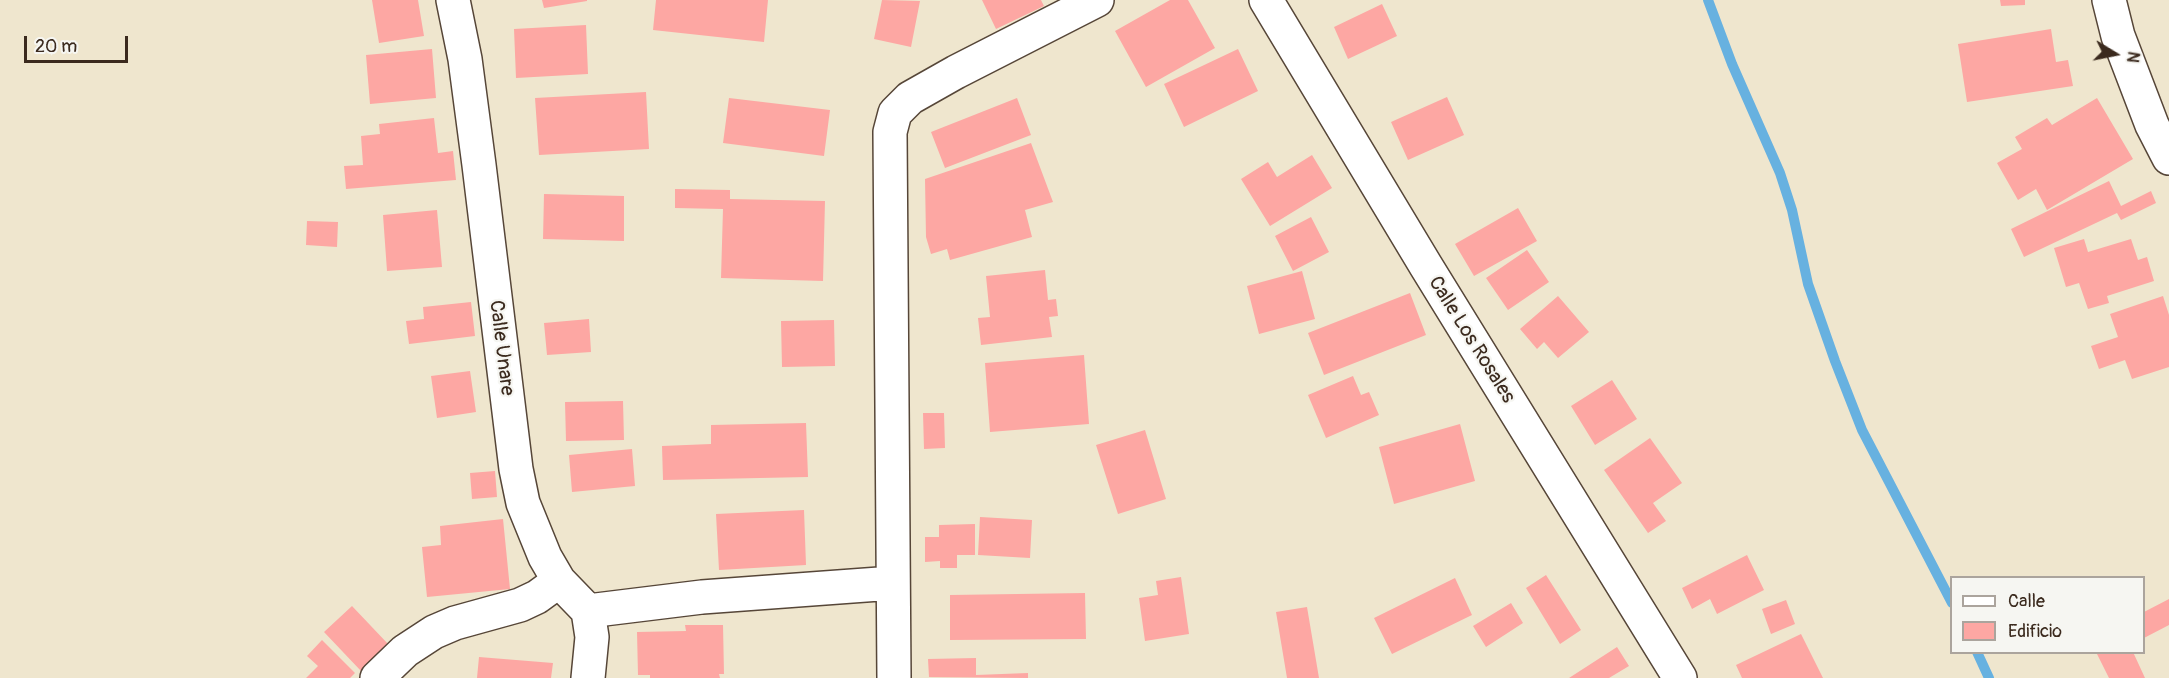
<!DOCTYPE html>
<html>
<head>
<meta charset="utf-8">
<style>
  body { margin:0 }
  #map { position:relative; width:2169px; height:678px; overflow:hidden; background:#efe6ce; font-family:Pangolin,sans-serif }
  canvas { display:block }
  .legend { position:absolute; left:1950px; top:576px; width:195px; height:78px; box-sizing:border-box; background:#f6f6f2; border:2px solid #aba49d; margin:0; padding:8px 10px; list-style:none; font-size:18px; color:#3b2a1e }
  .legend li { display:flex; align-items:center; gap:12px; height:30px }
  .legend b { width:30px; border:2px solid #aba49d }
  .north { position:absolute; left:2085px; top:24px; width:60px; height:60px; -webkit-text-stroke:4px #f6f6f2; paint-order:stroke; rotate:100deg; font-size:16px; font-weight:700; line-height:24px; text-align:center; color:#3b2a1e }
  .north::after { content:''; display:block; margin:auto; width:21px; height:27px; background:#3b2a1e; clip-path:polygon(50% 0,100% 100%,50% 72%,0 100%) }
  .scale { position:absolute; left:24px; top:36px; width:104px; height:27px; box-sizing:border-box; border:3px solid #3b2a1e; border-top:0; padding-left:8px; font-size:18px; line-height:21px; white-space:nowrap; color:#3b2a1e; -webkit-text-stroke:4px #f6f6f2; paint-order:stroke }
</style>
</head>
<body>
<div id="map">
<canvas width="2169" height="678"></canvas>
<ul class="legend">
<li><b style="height:8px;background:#fff"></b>Calle</li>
<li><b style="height:16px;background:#fda7a3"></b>Edificio</li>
</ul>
<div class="north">N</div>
<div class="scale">20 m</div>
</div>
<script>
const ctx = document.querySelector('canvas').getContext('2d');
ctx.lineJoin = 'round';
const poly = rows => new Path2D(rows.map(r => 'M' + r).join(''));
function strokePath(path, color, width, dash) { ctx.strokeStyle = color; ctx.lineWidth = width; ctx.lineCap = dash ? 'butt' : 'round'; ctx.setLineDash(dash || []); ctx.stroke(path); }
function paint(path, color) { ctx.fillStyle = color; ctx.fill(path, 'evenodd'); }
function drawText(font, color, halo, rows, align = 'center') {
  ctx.font = font + ' Pangolin,sans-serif'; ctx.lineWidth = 4.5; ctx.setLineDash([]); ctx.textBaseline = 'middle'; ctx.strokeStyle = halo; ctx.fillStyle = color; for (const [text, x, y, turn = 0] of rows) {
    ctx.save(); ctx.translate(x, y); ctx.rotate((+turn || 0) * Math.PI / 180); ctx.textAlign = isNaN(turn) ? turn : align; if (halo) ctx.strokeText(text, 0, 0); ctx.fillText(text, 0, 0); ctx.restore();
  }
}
const stream = poly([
  [1708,0,1732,64,1780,173,1792,210,1808,284,1835,361,1862,430,1952,603],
  [1977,652,1989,678]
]);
const building = poly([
  [372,0,418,0,424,36,379,43],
  [542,0,587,0,587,1,544,8],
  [656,0,768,0,764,42,653,30],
  [882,0,920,1,911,47,874,39],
  [982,0,1041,0,1044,6,996,29],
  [1170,0,1188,0,1215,48,1146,87,1115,31],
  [2000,0,2025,0,2025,5,2001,6],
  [1382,4,1397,36,1348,59,1334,27],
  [586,25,588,74,516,78,514,29],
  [2051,29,2056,62,2068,60,2073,86,1967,102,1958,44],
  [432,49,436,98,370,104,366,55],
  [1238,49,1258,91,1184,127,1164,84],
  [646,92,649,149,539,155,535,98],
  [1447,97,1464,135,1408,160,1391,122],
  [729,98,830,110,824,156,723,143],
  [1017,98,1031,135,945,168,931,132],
  [2097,98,2133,159,2047,210,2036,189,2018,200,1997,163,2022,149,2015,137,2047,118,2052,125],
  [434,118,438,153,453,151,456,180,346,189,344,166,363,165,361,136,380,134,379,124],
  [1031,143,1053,202,1025,210,1032,237,950,260,947,249,931,254,926,237,925,179],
  [1312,155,1332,188,1270,226,1241,179,1268,162,1277,177],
  [2109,181,2121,206,2151,191,2156,203,2121,220,2117,213,2024,257,2011,229],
  [675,189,730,190,730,199,825,201,823,281,721,278,723,209,675,208],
  [544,194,624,196,624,241,543,239],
  [1518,208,1537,241,1474,276,1455,244],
  [437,210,442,267,387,271,383,215],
  [1311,217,1329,252,1293,271,1275,236],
  [307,221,338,222,337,247,306,245],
  [2084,239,2088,252,2131,239,2138,260,2147,257,2154,281,2107,296,2109,303,2088,309,2079,283,2066,287,2054,248],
  [1527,250,1549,282,1508,310,1486,278],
  [1045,270,1048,300,1056,299,1058,316,1049,317,1052,337,981,345,978,318,990,317,986,276],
  [1302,271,1315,319,1259,334,1247,286],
  [1410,293,1426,335,1324,375,1308,333],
  [1558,296,1589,332,1558,358,1544,342,1537,349,1520,329],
  [2163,296,2169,315,2169,367,2132,379,2125,360,2099,369,2091,346,2118,337,2110,314],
  [471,302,475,336,409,344,406,321,424,319,423,307],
  [589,319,591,352,547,355,544,323],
  [834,320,835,366,782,367,781,321],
  [1084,355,1089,424,990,432,985,363],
  [470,371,476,412,437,418,431,376],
  [1353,376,1361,395,1369,392,1379,415,1326,438,1308,395],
  [1612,380,1637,419,1595,445,1571,406],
  [623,401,624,440,566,441,565,402],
  [923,413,944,413,945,448,924,449],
  [806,423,808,477,663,480,662,446,711,444,711,425],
  [1460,424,1475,481,1394,504,1379,447],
  [1145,430,1166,499,1118,514,1096,445],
  [1650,438,1682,483,1653,503,1666,521,1648,533,1604,470],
  [632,449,635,486,572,492,569,455],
  [495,471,497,497,472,499,470,473],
  [804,510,806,565,719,570,716,514],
  [980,517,1032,520,1030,558,978,555],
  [503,519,510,589,427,597,422,547,441,545,440,526],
  [975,524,975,555,957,555,957,568,940,568,940,561,925,562,925,537,939,537,939,525],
  [1747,555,1764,590,1717,614,1710,599,1692,609,1682,588],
  [1546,575,1581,630,1560,644,1526,588],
  [1181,577,1189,634,1145,641,1139,598,1158,595,1156,581],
  [1455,578,1472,615,1392,654,1374,618],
  [1085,593,1086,639,950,640,950,595],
  [2169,599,2169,625,2144,638,2144,612],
  [1786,600,1795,624,1771,634,1762,609],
  [1511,603,1523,623,1486,647,1473,626],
  [352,606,389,645,361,671,324,632],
  [1307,607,1319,678,1287,678,1276,612],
  [685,625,723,625,724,674,719,674,720,678,650,678,650,675,638,675,637,632,686,631],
  [1801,634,1823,678,1742,678,1736,665],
  [322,640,355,673,350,678,306,678,318,666,307,656],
  [1617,647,1629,666,1609,678,1569,678],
  [2096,652,2133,652,2145,678,2109,678],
  [479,657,553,663,551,678,477,678],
  [976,658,976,675,1028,673,1028,678,929,677,928,659]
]);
const minor = poly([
  [453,0,465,59,479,165,516,469,523,503,545,557,559,581,588,611,592,637,588,678],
  [1266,0,1426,266,1680,678],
  [2109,0,2118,36,2152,125,2169,158],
  [588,611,702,597,893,583],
  [377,678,405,651,434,632,455,623,520,605,537,597,559,581],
  [894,678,890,132,895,113,910,98,956,72,1097,0]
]);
const streetNames = [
  ["Calle Los Rosales",1471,340,58],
  ["Calle Unare",501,348,83]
];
strokePath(stream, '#67b1e0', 10);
paint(building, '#fda7a3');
strokePath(minor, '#564638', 36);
strokePath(minor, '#fff', 33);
drawText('20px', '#3b2a1e', '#f6f6f2', streetNames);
</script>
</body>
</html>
